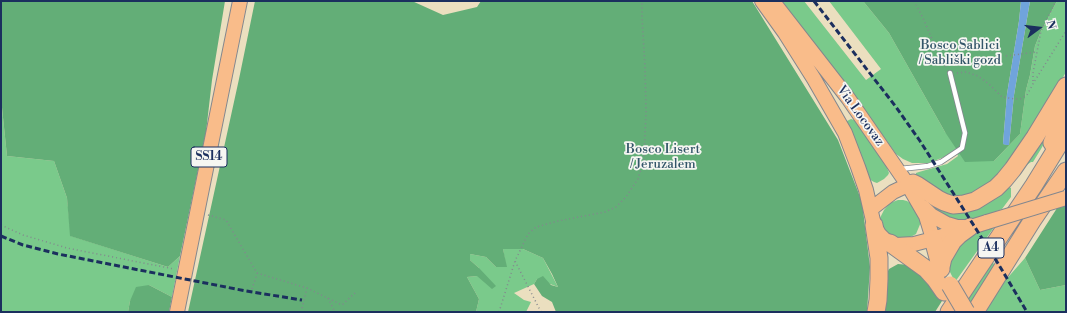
<!DOCTYPE html>
<html>
<head>
<meta charset="utf-8">
<style>
  body { margin:0 }
  #map { position:relative; width:1067px; height:313px; overflow:hidden; background:#ebdfbf; font-family:"Libre Bodoni",serif }
  canvas { display:block }
  .frame { position:absolute; inset:0; border:2px solid #1b2f5e; pointer-events:none }
  .north { position:absolute; left:1019px; top:8px; width:40px; height:40px; -webkit-text-stroke:3px #f6f6f2; paint-order:stroke; rotate:75deg; font-size:11px; font-weight:700; line-height:16px; text-align:center; color:#1b2f5e }
  .north::after { content:''; display:block; margin:auto; width:14px; height:18px; background:#1b2f5e; clip-path:polygon(50% 0,100% 100%,50% 72%,0 100%) }
</style>
</head>
<body>
<div id="map">
<canvas width="1067" height="313"></canvas>
<div class="frame"></div>
<div class="north">N</div>
</div>
<script>
const ctx = document.querySelector('canvas').getContext('2d');
ctx.lineJoin = 'round';
function paint(path, color) { ctx.fillStyle = color; ctx.fill(path, 'evenodd'); }
const poly = rows => new Path2D(rows.map(r => 'M' + r).join(''));
function strokePath(path, color, width, dash) { ctx.strokeStyle = color; ctx.lineWidth = width; ctx.lineCap = dash ? 'butt' : 'round'; ctx.setLineDash(dash || []); ctx.stroke(path); }
function drawText(font, color, halo, rows, align = 'center') {
  ctx.font = font + ' "Libre Bodoni",serif'; ctx.lineWidth = 3.5; ctx.setLineDash([]); ctx.textBaseline = 'middle'; ctx.strokeStyle = halo; ctx.fillStyle = color; for (const [text, x, y, turn = 0] of rows) {
    ctx.save(); ctx.translate(x, y); ctx.rotate((+turn || 0) * Math.PI / 180); ctx.textAlign = isNaN(turn) ? turn : align; if (halo) ctx.strokeText(text, 0, 0); ctx.fillText(text, 0, 0); ctx.restore();
  }
}
const green = poly([
  [780,1,804,1,866,80,881,69,829,1,863,1,889,33,945,132,994,161,1020,134,1026,90,1030,75,1035,46,1041,31,1057,1,1066,1,1066,72,1032,133,1014,162,986,188,955,200,916,176,916,173,919,172,947,164,958,156,956,151,944,157,929,163,912,163,903,159,896,154,847,86],
  [1,98,7,156,54,161,67,198,71,236,168,267,180,256,172,297,149,285,130,301,128,312,1,312],
  [1066,102,1041,149,1033,162,1031,162,1022,168,1009,187,1011,188,1011,197,1002,209,981,218,956,222,935,209,919,192,968,209],
  [851,119,854,120,856,122,886,165,889,173,888,175,884,179,877,183,874,182,869,179,846,125,847,121],
  [898,200,903,200,907,201,915,207,921,222,916,234,905,240,887,235,881,223,880,218,884,210,890,203],
  [995,226,955,282,948,268,947,261,964,236],
  [503,249,523,249,543,258,558,287,537,279,534,284,514,293,524,300,531,302,526,312,476,312,479,299,467,277,477,276,479,268,470,260,470,254,486,257,496,267,506,267],
  [989,257,996,267,970,307,964,297],
  [1025,258,1040,290,1066,285,1066,312,985,312,996,291]
]);
const forest = poly([
  [1,1,225,1,212,80,206,132,180,256,168,267,70,236,67,198,54,161,7,156,1,98],
  [255,1,412,1,443,15,477,7,481,1,752,1,838,140,862,202,870,267,867,312,556,312,552,302,542,296,534,284,537,279,543,276,551,285,558,287,552,274,543,258,523,249,503,249,507,267,496,267,486,257,470,254,470,260,479,268,496,286,492,289,477,276,467,277,479,299,476,312,188,312,239,79],
  [863,1,1021,1,1019,21,1007,94,1003,144,1009,145,1014,95,1030,1,1057,1,1041,31,1035,46,1030,75,1026,90,1020,134,994,161,965,162,945,132,889,33],
  [1066,203,1066,285,1040,290,1025,258,1059,205],
  [898,264,909,265,927,278,942,301,935,312,882,312,886,275,889,269],
  [149,285,172,297,169,312,128,312,130,301,136,287]
]);
const water = poly([
  [1021,1,1030,1,1014,95,1009,145,1006,145,1003,144,1007,94,1019,21]
]);
const path = poly([
  [914,1,923,18,940,58,946,67],
  [1006,56,1036,52],
  [957,73,966,72,978,76,989,84,1002,97,1015,99,1020,99,1027,95,1034,82,1066,31],
  [1033,81,1033,73,1041,31,1056,1],
  [208,215,226,220,257,273,307,288,342,305,355,293],
  [1,225,23,235,67,248,174,269],
  [252,289,257,274],
  [328,298,335,312],
  [301,312,307,288],
  [499,312,515,261],
  [541,312,515,261,528,234,536,227,558,221,605,212,616,207,626,197,638,179,644,159,646,112,645,66,642,18,642,1]
]);
const service = poly([
  [900,169,928,166,941,162,962,148,965,133,950,73]
]);
const primary = poly([
  [762,1,785,33,814,79,845,133,858,167,866,190,874,225,879,234,884,239,890,243,896,245,914,244,933,239,987,222],
  [774,3,848,98,908,185,926,216,933,239],
  [923,207,931,215,947,224,957,227,964,227],
  [871,209,893,192,908,185],
  [177,312,240,1]
]);
const motorway = poly([
  [1052,143,1066,111],
  [908,185,913,183,917,185,938,199,944,202,953,205,964,204,975,201,983,196,996,188,1004,180,1013,169,1035,137,1066,86],
  [874,225,879,258,879,279,878,300,876,312],
  [933,239,941,269],
  [890,243,926,269,935,279,944,292],
  [941,267,943,258,953,241,959,235,970,227],
  [949,312,1034,185,1066,133],
  [975,312,1032,221,1066,171]
]);
const rail = poly([
  [814,1,896,107,920,141,999,265,1027,312],
  [1,236,23,245,58,254,246,291,302,300]
]);
const primaryBridge = poly([
  [987,222,1066,198]
]);
const motorwayBridge = poly([
  [950,285,966,312]
]);
const shields = [
  [209,157,36],
  [991,248,26]
];
const shieldNames = [
  ["SS14",209,157],
  ["A4",991,248]
];
const parkNames = [
  ["Bosco Sablici",960,46],
  ["/ Sabliški gozd",960,61],
  ["Bosco Lisert",663,150],
  ["/ Jeruzalem",663,165]
];
const streetNames = [
  ["Via Locovaz",860,116,54]
];
paint(green, '#7aca8b');
paint(forest, '#63ae77');
paint(water, '#70a4dc');
strokePath(service, '#83878e', 6);
strokePath(primary, '#83878e', 16);
strokePath(motorway, '#83878e', 19);
strokePath(path, '#83878e', 1.5, [1, 3]);
strokePath(service, '#fff', 4.5);
strokePath(primary, '#f9bc8a', 14);
strokePath(motorway, '#f9bc8a', 17);
strokePath(rail, '#1b2f5e', 3, [6, 3]);
strokePath(primaryBridge, '#83878e', 16, []);
strokePath(motorwayBridge, '#83878e', 19, []);
strokePath(primaryBridge, '#f9bc8a', 14);
strokePath(motorwayBridge, '#f9bc8a', 17);
for (const [x, y, w] of shields) { const box = new Path2D(); box.roundRect(x - w / 2, y - 10, w, 20, 3); ctx.fillStyle = '#f6f6f2'; ctx.fill(box); strokePath(box, '#1b2f5e', 1); }
drawText('bold 12px', '#1b2f5e', null, shieldNames);
drawText('13px', '#335669', '#f6f6f2', parkNames);
drawText('13px', '#1b2f5e', '#f6f6f2', streetNames);
</script>
</body>
</html>
